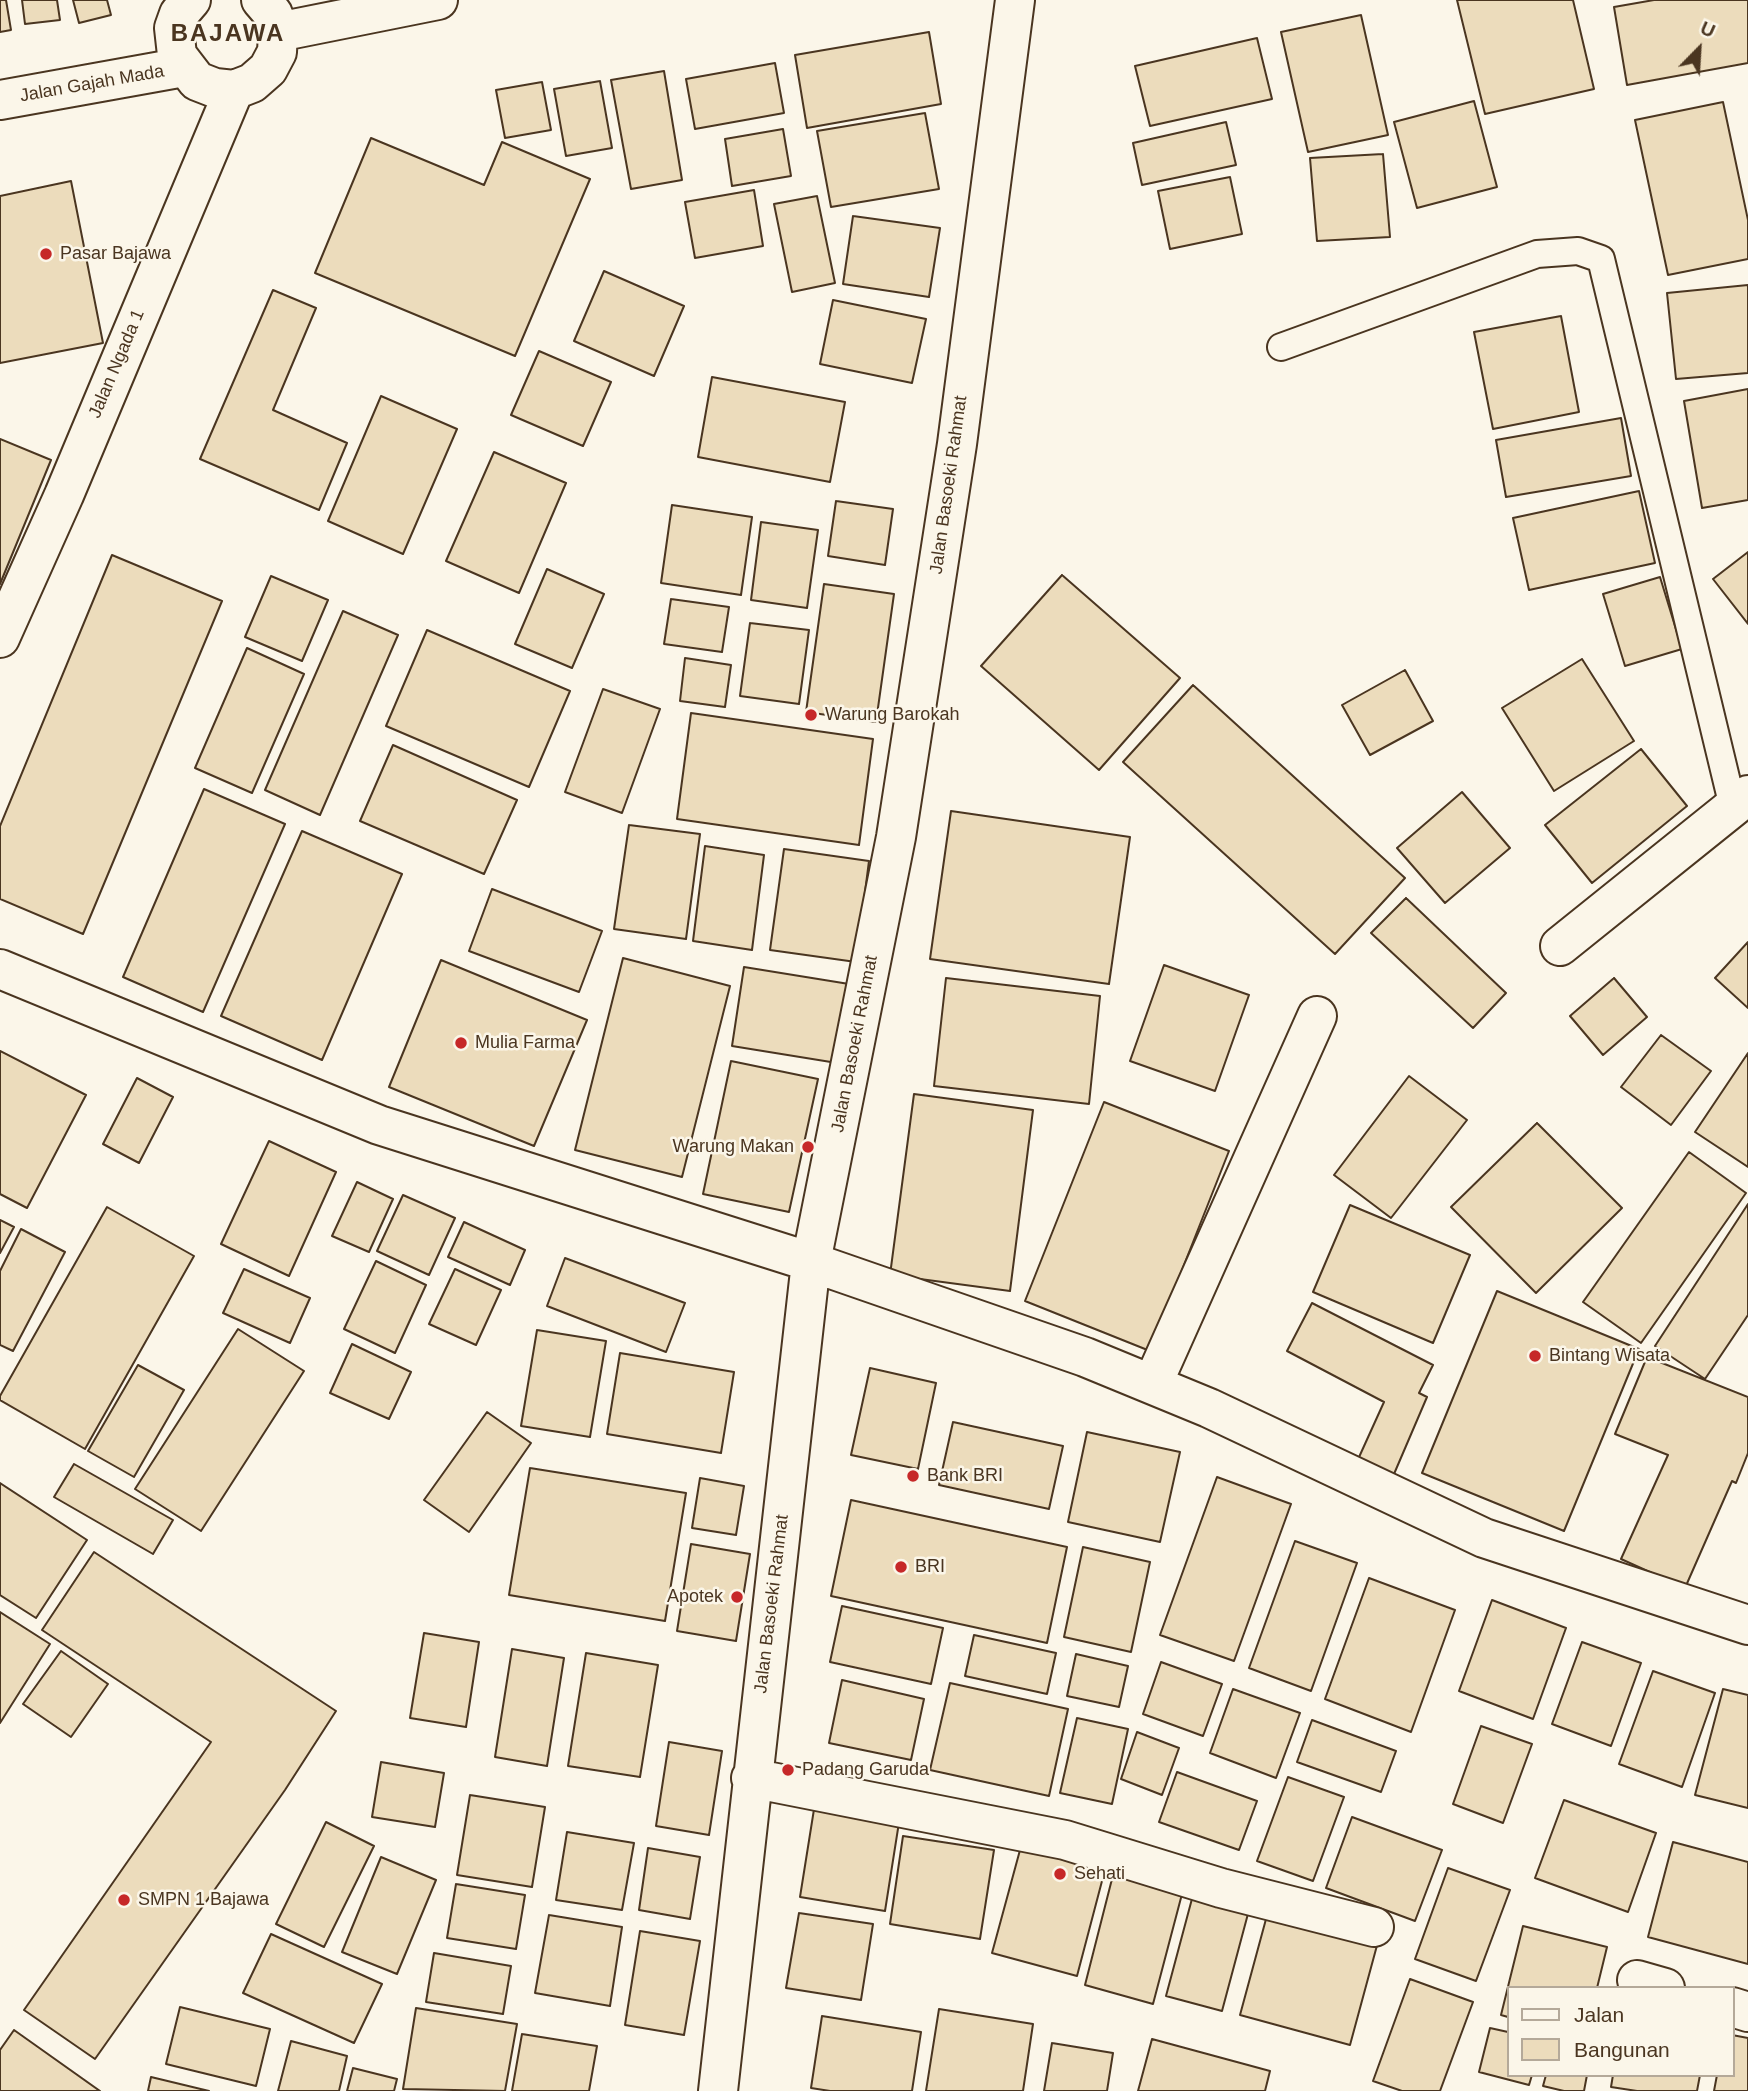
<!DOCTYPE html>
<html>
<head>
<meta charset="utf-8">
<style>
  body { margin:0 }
  #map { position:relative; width:1748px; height:2091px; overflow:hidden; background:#fbf6e9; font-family:Arial,sans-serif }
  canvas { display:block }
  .legend { position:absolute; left:1507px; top:1986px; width:228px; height:91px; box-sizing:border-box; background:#fbf6e9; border:2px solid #b4a999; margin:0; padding:9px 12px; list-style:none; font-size:21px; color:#4a3520 }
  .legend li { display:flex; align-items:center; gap:14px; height:35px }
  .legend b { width:35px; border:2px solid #b4a999 }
  .north { position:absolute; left:1664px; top:14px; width:70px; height:70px; -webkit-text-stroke:5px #fbf6e9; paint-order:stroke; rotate:24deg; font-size:19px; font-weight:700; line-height:28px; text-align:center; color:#4a3520 }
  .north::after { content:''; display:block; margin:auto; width:24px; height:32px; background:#4a3520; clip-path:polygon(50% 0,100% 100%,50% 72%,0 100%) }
</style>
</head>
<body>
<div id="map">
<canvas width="1748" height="2091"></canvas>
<ul class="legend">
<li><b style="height:9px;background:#fbf6e9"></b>Jalan</li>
<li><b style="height:19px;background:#ecdcbc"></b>Bangunan</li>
</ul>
<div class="north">U</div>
</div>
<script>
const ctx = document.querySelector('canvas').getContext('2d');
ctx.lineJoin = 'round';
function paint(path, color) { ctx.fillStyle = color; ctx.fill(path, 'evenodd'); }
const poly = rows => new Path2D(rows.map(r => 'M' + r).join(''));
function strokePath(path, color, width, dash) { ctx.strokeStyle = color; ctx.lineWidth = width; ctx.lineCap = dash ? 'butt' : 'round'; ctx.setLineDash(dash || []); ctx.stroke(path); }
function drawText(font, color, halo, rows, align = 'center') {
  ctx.font = font + ' Arial,sans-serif'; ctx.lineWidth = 5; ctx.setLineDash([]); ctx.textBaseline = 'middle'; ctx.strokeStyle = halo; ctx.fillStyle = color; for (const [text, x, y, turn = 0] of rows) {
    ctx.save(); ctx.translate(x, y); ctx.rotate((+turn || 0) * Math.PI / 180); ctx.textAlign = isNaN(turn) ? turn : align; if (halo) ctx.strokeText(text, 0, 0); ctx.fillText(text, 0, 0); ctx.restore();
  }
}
const building = poly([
  [0,0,6,0,11,30,0,32,0,0],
  [22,0,57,0,60,20,25,24,22,0],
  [73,0,107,0,111,15,79,23,73,0],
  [1457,0,1573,0,1594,89,1485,114,1457,0],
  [1654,0,1748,0,1748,63,1627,85,1614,7,1654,0],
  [1361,15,1388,135,1308,152,1281,32,1361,15],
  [929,32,941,104,807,128,795,55,929,32],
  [1257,38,1272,99,1150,126,1135,66,1257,38],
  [775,63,784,113,695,129,686,79,775,63],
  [664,71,682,180,631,189,611,80,664,71],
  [600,81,612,148,566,156,554,89,600,81],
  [542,82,551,130,505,138,496,90,542,82],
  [1474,101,1497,187,1417,208,1394,122,1474,101],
  [1723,102,1748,220,1748,259,1668,275,1635,120,1723,102],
  [925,113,939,189,831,207,817,131,925,113],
  [1226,122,1236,165,1142,185,1133,143,1226,122],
  [783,129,791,176,732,186,725,139,783,129],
  [371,138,484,185,502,142,590,179,515,356,315,273,371,138],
  [1383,154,1390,237,1317,241,1310,158,1383,154],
  [1230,177,1242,234,1170,249,1158,191,1230,177],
  [71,181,103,343,0,363,0,196,71,181],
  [754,190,763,246,695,258,685,202,754,190],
  [817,196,835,283,792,292,774,204,817,196],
  [853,216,940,228,929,297,843,284,853,216],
  [604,271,684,306,654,376,574,341,604,271],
  [1748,285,1748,373,1676,379,1667,293,1748,285],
  [273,290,316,308,273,410,347,443,319,510,200,459,273,290],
  [833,300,926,319,912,383,820,364,833,300],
  [1561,316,1579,412,1493,429,1474,332,1561,316],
  [539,351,611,382,583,446,511,415,539,351],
  [712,377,845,402,830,482,698,457,712,377],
  [1748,389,1748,500,1702,508,1684,401,1748,389],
  [381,396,457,429,403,554,328,521,381,396],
  [1621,418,1631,476,1506,497,1496,440,1621,418],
  [0,439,51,460,0,584,0,439],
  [494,452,566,483,519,593,446,561,494,452],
  [1639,491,1655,563,1529,590,1513,518,1639,491],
  [836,501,893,509,885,565,828,556,836,501],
  [672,505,752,517,741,595,661,583,672,505],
  [761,522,818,530,807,608,751,600,761,522],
  [1748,552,1748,624,1713,579,1748,552],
  [112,555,222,601,83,934,0,899,0,826,112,555],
  [547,569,604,594,572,668,515,644,547,569],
  [1062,575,1180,678,1099,770,981,666,1062,575],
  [271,576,328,600,302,661,245,637,271,576],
  [1660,577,1682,649,1625,666,1603,594,1660,577],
  [824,584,894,594,876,722,806,712,824,584],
  [671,599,729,607,722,652,664,644,671,599],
  [343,611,398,635,320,815,265,790,343,611],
  [750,623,809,630,799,704,740,696,750,623],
  [427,630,570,691,529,787,386,726,427,630],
  [247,648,304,674,252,793,195,768,247,648],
  [685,658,731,665,725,707,680,701,685,658],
  [1582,659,1634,741,1554,791,1502,708,1582,659],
  [1405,670,1433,721,1370,755,1342,705,1405,670],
  [1193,685,1405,878,1335,954,1123,762,1193,685],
  [603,689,660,709,622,813,565,792,603,689],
  [691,713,873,739,859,845,677,819,691,713],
  [393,745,517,800,484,874,360,821,393,745],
  [1641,749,1687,806,1592,883,1545,825,1641,749],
  [204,789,285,824,203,1012,123,977,204,789],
  [1462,792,1510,848,1445,903,1397,848,1462,792],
  [951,811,1130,837,1109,984,930,959,951,811],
  [629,825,700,834,686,939,614,929,629,825],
  [302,831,402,874,322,1060,221,1016,302,831],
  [705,846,764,855,752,950,693,941,705,846],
  [784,849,869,861,856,962,770,950,784,849],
  [492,889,602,931,579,992,469,951,492,889],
  [1406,898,1506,993,1473,1028,1371,933,1406,898],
  [1748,942,1748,1008,1715,978,1748,942],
  [623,958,730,986,682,1177,575,1150,623,958],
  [441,960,587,1020,534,1146,389,1087,441,960],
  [1164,965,1249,995,1215,1091,1130,1061,1164,965],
  [744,967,849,984,837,1063,732,1046,744,967],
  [946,978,1100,996,1089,1104,934,1086,946,978],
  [1614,978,1647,1017,1603,1055,1570,1016,1614,978],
  [1661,1035,1711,1071,1671,1125,1621,1087,1661,1035],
  [0,1051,86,1095,27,1208,0,1194,0,1051],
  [1748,1053,1748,1167,1695,1132,1748,1053],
  [731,1061,818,1079,789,1212,703,1194,731,1061],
  [1409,1076,1467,1120,1391,1218,1334,1175,1409,1076],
  [137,1078,173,1097,139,1163,103,1144,137,1078],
  [914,1094,1033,1110,1010,1291,890,1275,914,1094],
  [1104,1102,1229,1151,1150,1351,1025,1301,1104,1102],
  [1537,1123,1622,1208,1536,1293,1451,1207,1537,1123],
  [269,1141,336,1172,289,1276,221,1244,269,1141],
  [1689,1152,1746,1193,1641,1343,1583,1302,1689,1152],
  [357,1182,393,1199,369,1252,332,1236,357,1182],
  [403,1195,455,1218,429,1275,377,1251,403,1195],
  [1748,1204,1748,1315,1705,1379,1655,1346,1748,1204],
  [1350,1205,1470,1255,1433,1343,1313,1292,1350,1205],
  [107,1207,194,1256,85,1449,0,1400,0,1396,107,1207],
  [0,1220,14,1227,0,1253,0,1220],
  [464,1222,525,1250,510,1285,448,1257,464,1222],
  [21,1229,65,1252,13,1351,0,1345,0,1271,21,1229],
  [565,1258,685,1303,666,1352,547,1306,565,1258],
  [376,1261,426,1285,395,1353,344,1329,376,1261],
  [244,1269,310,1298,290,1343,223,1313,244,1269],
  [455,1269,501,1290,476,1345,429,1324,455,1269],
  [1497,1291,1639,1349,1564,1531,1422,1473,1497,1291],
  [1312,1303,1433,1365,1419,1393,1427,1397,1391,1481,1355,1466,1384,1402,1287,1351,1312,1303],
  [238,1329,304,1371,201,1531,135,1489,238,1329],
  [537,1330,606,1341,590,1437,521,1426,537,1330],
  [352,1344,411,1372,389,1419,330,1393,352,1344],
  [620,1353,734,1372,721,1453,607,1434,620,1353],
  [1647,1357,1748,1397,1748,1453,1736,1483,1732,1481,1685,1588,1621,1559,1668,1455,1615,1434,1647,1357],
  [138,1365,184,1390,134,1477,88,1451,138,1365],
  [870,1368,936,1383,918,1469,851,1455,870,1368],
  [487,1412,531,1443,469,1532,424,1500,487,1412],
  [953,1422,1063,1446,1049,1509,939,1485,953,1422],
  [1087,1432,1180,1452,1160,1542,1068,1522,1087,1432],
  [74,1464,173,1520,153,1554,54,1497,74,1464],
  [530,1468,686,1493,665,1621,509,1595,530,1468],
  [1217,1477,1291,1504,1234,1661,1160,1635,1217,1477],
  [700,1478,744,1486,736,1535,692,1528,700,1478],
  [0,1483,87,1540,36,1618,0,1595,0,1483],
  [851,1500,1067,1547,1047,1643,831,1596,851,1500],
  [1295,1541,1357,1563,1311,1691,1249,1668,1295,1541],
  [691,1544,750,1554,736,1641,677,1631,691,1544],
  [1083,1547,1150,1562,1131,1652,1064,1637,1083,1547],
  [94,1552,336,1711,285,1790,95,2059,24,2010,211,1742,42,1630,94,1552],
  [1369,1578,1455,1610,1411,1732,1325,1699,1369,1578],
  [1492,1600,1566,1628,1533,1719,1459,1691,1492,1600],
  [842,1606,943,1628,931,1684,830,1662,842,1606],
  [0,1612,50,1644,0,1723,0,1612],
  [424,1633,479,1642,466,1727,410,1718,424,1633],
  [974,1635,1056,1653,1047,1694,965,1676,974,1635],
  [1582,1642,1641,1663,1611,1746,1552,1724,1582,1642],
  [512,1649,564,1658,547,1766,495,1757,512,1649],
  [61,1651,108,1684,71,1737,23,1704,61,1651],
  [586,1653,658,1665,640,1777,568,1766,586,1653],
  [1076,1654,1128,1666,1119,1707,1067,1696,1076,1654],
  [1161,1662,1222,1684,1203,1736,1143,1714,1161,1662],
  [1653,1671,1715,1693,1682,1787,1619,1764,1653,1671],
  [842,1680,924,1699,911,1760,829,1743,842,1680],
  [950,1683,1068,1709,1049,1796,930,1770,950,1683],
  [1233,1689,1300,1713,1276,1778,1210,1753,1233,1689],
  [1723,1689,1748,1695,1748,1808,1695,1795,1723,1689],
  [1077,1718,1128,1729,1112,1804,1060,1793,1077,1718],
  [1312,1720,1396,1751,1381,1792,1297,1762,1312,1720],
  [1481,1726,1532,1744,1503,1823,1453,1804,1481,1726],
  [1137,1732,1179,1748,1162,1795,1121,1779,1137,1732],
  [669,1742,722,1751,709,1835,656,1826,669,1742],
  [381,1762,444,1773,435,1827,372,1817,381,1762],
  [1177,1772,1257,1801,1239,1850,1159,1822,1177,1772],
  [1288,1777,1344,1797,1313,1881,1257,1861,1288,1777],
  [470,1795,545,1807,532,1887,457,1875,470,1795],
  [1564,1800,1656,1833,1628,1912,1535,1878,1564,1800],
  [815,1803,900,1816,885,1911,800,1897,815,1803],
  [1352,1817,1442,1850,1415,1921,1326,1888,1352,1817],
  [326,1822,374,1846,324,1947,276,1924,326,1822],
  [567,1832,634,1843,622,1910,556,1900,567,1832],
  [903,1836,994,1850,980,1939,890,1924,903,1836],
  [1023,1839,1107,1862,1077,1976,992,1953,1023,1839],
  [1673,1842,1748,1862,1748,1964,1648,1937,1673,1842],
  [648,1848,700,1857,690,1919,639,1910,648,1848],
  [381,1857,436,1880,397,1974,342,1952,381,1857],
  [1448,1868,1510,1890,1476,1981,1415,1959,1448,1868],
  [1113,1875,1182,1894,1153,2004,1085,1985,1113,1875],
  [456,1884,525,1895,516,1949,447,1938,456,1884],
  [1193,1895,1249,1910,1222,2011,1166,1996,1193,1895],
  [1269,1908,1379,1938,1350,2045,1240,2015,1269,1908],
  [799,1913,873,1924,861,2000,786,1988,799,1913],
  [549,1915,622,1927,610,2006,535,1993,549,1915],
  [1523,1926,1607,1947,1597,1988,1508,1988,1508,2017,1501,2015,1523,1926],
  [640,1931,700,1941,684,2035,625,2025,640,1931],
  [271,1934,382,1984,354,2043,243,1993,271,1934],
  [434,1953,511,1966,503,2014,426,2002,434,1953],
  [1410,1979,1473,2002,1440,2091,1402,2091,1373,2081,1410,1979],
  [180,2007,270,2029,256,2086,166,2064,180,2007],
  [416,2008,517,2024,505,2091,403,2089,416,2008],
  [939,2009,1033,2024,1023,2091,926,2091,939,2009],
  [822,2016,921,2032,912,2091,830,2091,811,2088,822,2016],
  [1490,2028,1508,2032,1508,2075,1532,2075,1529,2085,1479,2072,1490,2028],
  [14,2030,100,2091,0,2091,0,2050,14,2030],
  [522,2034,597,2046,589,2091,512,2091,522,2034],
  [1732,2035,1748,2038,1748,2091,1714,2091,1717,2075,1732,2075,1732,2035],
  [1152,2039,1270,2071,1265,2091,1138,2091,1152,2039],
  [291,2041,347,2056,339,2091,278,2091,291,2041],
  [1052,2043,1113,2053,1107,2091,1044,2091,1052,2043],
  [353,2068,397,2079,394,2091,347,2091,353,2068],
  [1546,2075,1587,2075,1584,2091,1564,2091,1543,2086,1546,2075],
  [1613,2075,1700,2075,1697,2091,1637,2091,1611,2087,1613,2075],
  [151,2077,209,2091,148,2091,151,2077]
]);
const lane = poly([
  [1281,347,1537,254,1578,251,1601,259,1733,807]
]);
const street = poly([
  [1560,946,1748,795],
  [0,969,379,1125,811,1262,1085,1357,1209,1408,1484,1538,1748,1625],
  [1153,1383,1317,1016],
  [751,1778,1065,1840,1221,1888,1374,1927],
  [1637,1980,1665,1988],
  [1732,2007,1748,2012],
  [718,2091,811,1262,896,837,957,444,1015,0]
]);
const secondary = poly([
  [191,0,179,14,174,28,177,55,197,81,215,88,234,90,252,83,268,69,277,52,278,32,273,14,261,0],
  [278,32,438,0],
  [0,100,184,67],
  [0,638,64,495,234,90]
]);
const markers = [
  [46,254,7,"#c62828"],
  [811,715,7,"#c62828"],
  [461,1043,7,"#c62828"],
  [808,1147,7,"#c62828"],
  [1535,1356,7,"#c62828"],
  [913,1476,7,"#c62828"],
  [901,1567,7,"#c62828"],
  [737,1597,7,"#c62828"],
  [788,1770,7,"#c62828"],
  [1060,1874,7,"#c62828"],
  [124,1900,7,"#c62828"]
];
const streetNames = [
  ["Jalan Gajah Mada",92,84,-10],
  ["Jalan Ngada 1",117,364,-67],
  ["Jalan Basoeki Rahmat",949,485,-82],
  ["Jalan Basoeki Rahmat",855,1044,-79],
  ["Jalan Basoeki Rahmat",772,1604,-83]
];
const poiNames = [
  ["Pasar Bajawa",60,254],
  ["Warung Barokah",825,715],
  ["Mulia Farma",475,1043],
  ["Warung Makan",794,1147,"right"],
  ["Bintang Wisata",1549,1356],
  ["Bank BRI",927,1476],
  ["BRI",915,1567],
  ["Apotek",723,1597,"right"],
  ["Padang Garuda",802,1770],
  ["Sehati",1074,1874],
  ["SMPN 1 Bajawa",138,1900]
];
const districtNames = [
  ["BAJAWA",228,34]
];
paint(building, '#ecdcbc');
strokePath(building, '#4a3520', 2);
strokePath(lane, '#4a3520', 30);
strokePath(street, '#4a3520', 42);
strokePath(secondary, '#4a3520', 42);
strokePath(lane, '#fbf6e9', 26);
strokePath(street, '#fbf6e9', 38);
strokePath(secondary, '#fbf6e9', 38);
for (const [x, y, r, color] of markers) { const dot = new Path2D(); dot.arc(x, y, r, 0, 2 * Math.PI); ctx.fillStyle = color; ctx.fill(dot); strokePath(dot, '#fbf6e9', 2.5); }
drawText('18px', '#4a3520', '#fbf6e9', streetNames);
drawText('18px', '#4a3520', '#fbf6e9', poiNames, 'left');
ctx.letterSpacing = '2px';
drawText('bold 24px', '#4a3520', '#fbf6e9', districtNames);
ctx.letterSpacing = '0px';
</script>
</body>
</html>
